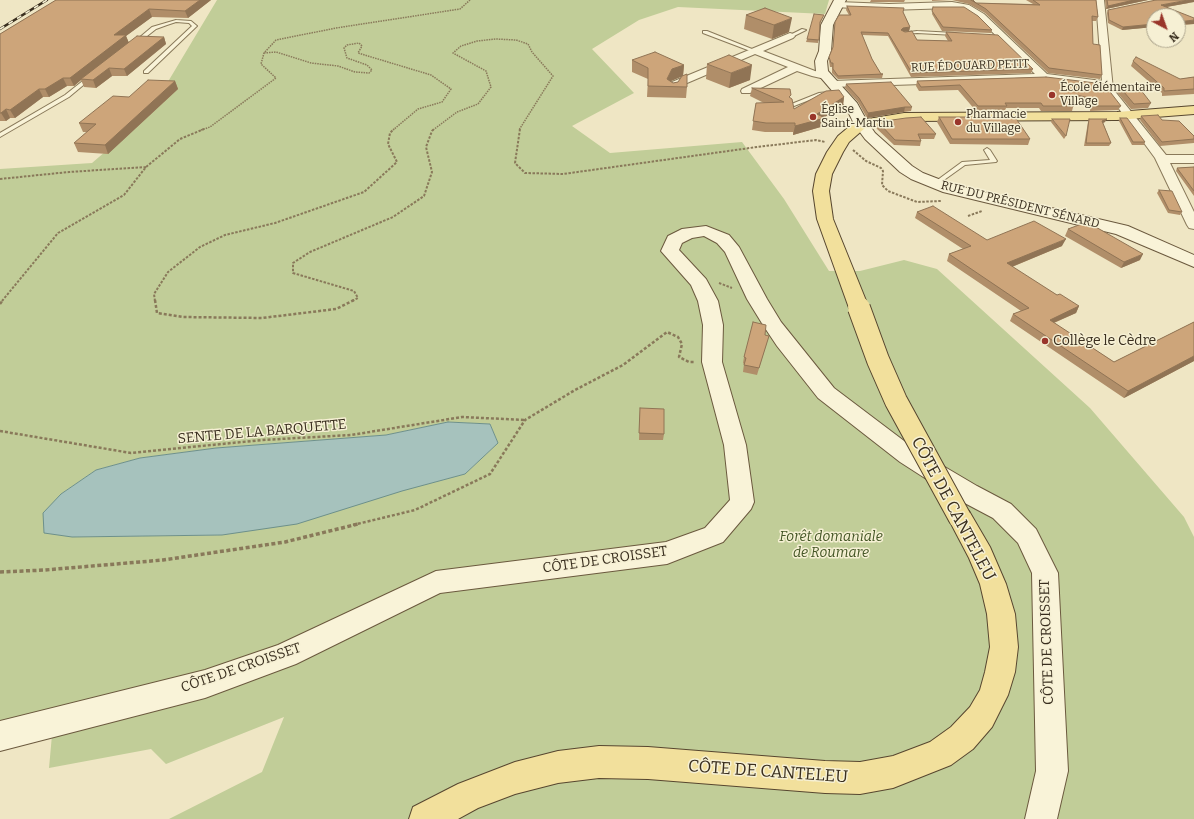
<!DOCTYPE html>
<html>
<head>
<meta charset="utf-8">
<style>
  body { margin:0 }
  #map { position:relative; width:1194px; height:819px; overflow:hidden; background:#efe6c4; font-family:Bitter,serif }
  canvas { display:block }
  .north { position:absolute; left:1146px; top:8px; width:40px; height:40px; box-sizing:border-box; background:#f6f0d4; border:1px solid #aaa28b; border-radius:50%; rotate:139deg; font-size:11px; font-weight:700; line-height:16px; text-align:center; color:#392e1e }
  .north::after { content:''; display:block; margin:auto; width:14px; height:18px; background:#99352a; clip-path:polygon(50% 0,100% 100%,50% 72%,0 100%) }
</style>
</head>
<body>
<div id="map">
<canvas width="1194" height="819"></canvas>
<div class="north">N</div>
</div>
<script>
const ctx = document.querySelector('canvas').getContext('2d');
ctx.lineJoin = 'round';
function paint(path, color) { ctx.fillStyle = color; ctx.fill(path, 'evenodd'); }
const poly = rows => new Path2D(rows.map(r => 'M' + r).join(''));
function strokePath(path, color, width, dash) { ctx.strokeStyle = color; ctx.lineWidth = width; ctx.lineCap = dash ? 'butt' : 'round'; ctx.setLineDash(dash || []); ctx.stroke(path); }
function drawText(font, color, halo, rows, align = 'center') {
  ctx.font = font + ' Bitter,serif'; ctx.lineWidth = 3; ctx.setLineDash([]); ctx.textBaseline = 'middle'; ctx.strokeStyle = halo; ctx.fillStyle = color; for (const [text, x, y, turn = 0] of rows) {
    ctx.save(); ctx.translate(x, y); ctx.rotate((+turn || 0) * Math.PI / 180); ctx.textAlign = isNaN(turn) ? turn : align; if (halo) ctx.strokeText(text, 0, 0); ctx.fillText(text, 0, 0); ctx.restore();
  }
}
const green = poly([
  [217,0,829,0,825,14,678,7,639,20,592,49,634,93,572,126,610,153,742,142,784,199,829,271,860,271,904,260,937,269,1090,408,1184,517,1194,537,1194,819,169,819,262,772,284,717,166,764,151,749,49,768,53,724,0,732,0,169,92,163,148,115],
  [448,422,490,424,498,443,465,474,222,535,72,537,61,494,96,470,140,458,216,448,386,435]
]);
const water = poly([
  [448,422,490,424,498,443,465,474,402,491,297,524,222,535,72,537,44,533,43,513,61,494,96,470,140,458,216,448,386,435,448,422]
]);
const pier = poly([
  [22,0,43,0,7,21,0,21,0,12]
]);
const pathFar3 = poly([
  [264,53,276,52,311,63,338,66,355,72,369,73,372,70,367,65,347,58,344,48,347,45,359,43,362,46,358,53,431,75,451,89,442,102,418,109,393,130],
  [1138,88,1159,88],
  [201,130,210,127,276,78,261,64,264,53,276,40,336,28,460,9,470,0],
  [433,130,457,112,478,104,491,87,486,71,453,53,461,46,477,41,496,39,516,40,528,44,532,52,553,76,519,130]
]);
const pathFar2 = poly([
  [520,129,515,163,525,173,563,174,757,147,816,140,825,142],
  [853,150,866,161,881,168,883,171,882,185,888,191,917,202,941,201],
  [0,179,69,172,146,167],
  [968,216,982,211],
  [719,283,732,288],
  [2,301,58,233,124,195,146,167,180,139,204,129],
  [155,301,154,294,168,272,200,247,225,235,275,223,364,192,397,162,388,144,390,133,394,129],
  [352,301,358,298,354,291,293,273,293,263,310,252,393,217,424,196,432,172,426,147,432,131,434,129]
]);
const pathFar1 = poly([
  [155,300,157,313,183,317,262,318,336,309,354,300],
  [0,304,3,300],
  [0,431,131,453,262,440,351,435,462,417,525,420],
  [353,525,415,510,490,474,525,420,575,390,623,365,667,332,678,337,682,344,679,357,689,362,694,362]
]);
const path = poly([
  [0,572,45,570,163,560,285,542,358,524]
]);
const lane = poly([
  [176,20,191,21,197,26,148,73,144,73,144,71,192,26,189,23,176,22,167,25,156,29,137,44,133,43,152,27,176,20],
  [802,29,806,30,792,37,788,36,802,29],
  [703,31,707,31,757,51,753,52,703,33,703,31],
  [917,31,955,33,957,34,955,35,917,33,904,34,902,33,917,31],
  [89,76,93,77,69,97,0,137,0,133,65,95,89,76],
  [828,92,830,92,830,94,822,95,794,106,789,105,819,93,828,92],
  [987,148,990,150,997,161,996,162,965,165,937,185,932,184,962,162,990,160,984,150,987,148]
]);
const street = poly([
  [1096,0,1104,0,1113,89,1166,155,1194,155,1194,163,1170,163,1194,212,1194,229,1189,228,1187,225,1155,158,1103,87,1044,80,832,87,827,84,832,81,1035,74,978,18,964,9,952,8,889,10,835,7,834,5,835,3,838,2,889,4,952,2,969,5,984,14,1047,74,1102,81,1096,0],
  [790,33,793,34,795,36,793,38,763,51,815,71,829,74,830,76,829,78,825,79,812,76,797,71,750,93,742,93,741,91,742,89,788,67,755,54,680,86,677,92,673,93,668,90,672,82,790,33]
]);
const secondary = poly([
  [834,0,846,0,833,25,831,51,827,61,828,71,857,103,868,123,875,133,912,166,923,173,954,185,1128,226,1194,255,1194,267,1116,234,943,192,911,179,900,172,865,139,854,124,846,107,816,72,815,61,819,51,821,25,834,0],
  [706,226,729,235,739,247,767,299,781,322,834,388,916,450,977,486,1011,504,1036,529,1058,573,1068,771,1057,819,1025,819,1036,771,1032,573,1018,543,993,518,959,500,900,462,818,398,777,346,763,325,747,299,725,252,717,243,704,236,692,238,682,243,679,250,706,279,718,301,723,325,722,362,746,445,754,502,751,509,723,542,667,564,440,593,296,664,205,698,0,751,0,721,205,670,278,645,436,571,666,542,705,528,730,500,724,445,702,362,703,325,698,301,691,285,661,251,668,236,682,229,706,226]
]);
const primary = poly([
  [1194,106,1194,114,1117,120,904,121,865,128,849,142,843,152,832,174,829,191,833,219,869,308,866,312,859,314,852,312,849,308,817,219,813,191,816,174,827,152,838,136,856,121,904,113,1117,112,1194,106],
  [960,508,969,511,990,547,1006,584,1015,614,1018,647,1015,672,1008,695,992,727,973,749,951,765,893,788,860,794,825,793,648,779,599,778,558,783,515,794,478,808,458,819,409,819,413,807,458,784,515,762,558,751,599,746,648,747,825,761,860,762,893,756,930,742,951,727,970,707,980,690,985,672,990,647,987,614,980,584,969,558,948,518,951,511,960,508]
]);
const rail = poly([
  [0,29,47,0]
]);
const primaryBridge = poly([
  [859,308,878,360,896,401,960,518]
]);
const wall = poly([
  [56,0,211,0,188,18,152,17,126,36,129,43,164,37,166,44,127,76,112,76,96,88,84,87,81,80,74,86,67,86,49,97,43,97,15,118,10,118,6,121,0,121,0,34],
  [871,0,905,0,904,2,870,2],
  [932,0,973,0,976,3,1033,4,1026,0,1096,0,1098,17,1096,21,1092,21,1093,44,1102,75,1100,79,1048,73,985,13,969,4,952,0,932,1],
  [1105,0,1148,0,1106,9],
  [1194,2,1167,7,1194,24,1178,25,1178,16,1154,16,1154,27,1122,30,1108,23,1107,13,1108,10],
  [847,6,903,12,910,27,909,31,904,31,917,40,948,41,945,36,946,32,1033,69,1031,73,911,77,888,36,862,35,872,59,881,74,883,74,882,78,838,79,832,73,832,67,830,67,829,61,833,49,835,22,849,15,846,10],
  [933,7,992,30,991,33,942,31,932,14],
  [765,8,789,32,772,39,744,29,746,15],
  [823,17,820,24,818,43,806,42,807,39],
  [632,60,684,65,683,75,687,87,686,98,647,97,648,79,632,72],
  [682,76,678,82,673,83,671,82,671,81],
  [1133,61,1180,79,1194,77,1194,94,1162,96,1162,93,1131,66],
  [707,64,750,80,729,88,706,79],
  [1046,77,1121,106,1118,110,1090,111,1091,103,1075,100,1072,111,1041,111,1039,108,1006,108,1005,111,976,111,958,90,919,91,916,86,917,81],
  [175,81,178,89,108,154,78,152,74,143,87,132,83,132,79,123,129,97],
  [846,84,912,107,911,111,904,112,867,118,858,102,845,88],
  [1119,86,1151,103,1148,108,1131,109,1116,91],
  [752,88,790,98,794,109,844,97,843,105,824,117,824,126,793,135,793,132,765,132,752,130,756,103,764,103,750,96],
  [1141,116,1162,120,1194,136,1194,143,1160,146,1140,120],
  [939,117,1030,139,1028,145,950,144,937,122],
  [1120,118,1145,142,1144,145,1132,145,1119,121],
  [1052,119,1066,136,1064,139,1051,122],
  [1089,119,1105,122,1103,123,1111,143,1109,146,1084,146,1088,122],
  [878,122,936,134,934,139,920,139,921,141,920,146,894,145,876,128],
  [1194,167,1194,196,1176,171,1177,168],
  [1159,190,1182,212,1180,215,1168,213,1157,193],
  [917,212,987,240,1062,246,1012,267,1057,295,1079,306,1076,313,1054,323,1114,362,1194,322,1194,361,1124,398,1010,321,1013,314,1021,311,947,261,949,254,963,249,915,218],
  [1068,229,1140,260,1121,268,1065,236],
  [765,335,767,342,757,375,743,372,744,364,743,363,744,357],
  [640,408,664,434,663,440,639,440]
]);
const shadedWall = poly([
  [200,0,211,0,188,18,185,11],
  [1134,0,1148,0,1106,9,1108,6],
  [1188,0,1194,0,1194,2,1160,8,1161,5],
  [149,9,152,17,126,36,129,43,81,79,81,80,74,86,70,78,114,35],
  [792,18,789,32,772,39,774,25],
  [1194,20,1194,24,1178,25,1178,22],
  [1154,24,1154,27,1122,30,1123,27],
  [910,27,909,31,902,32,901,30,903,28],
  [164,37,166,44,127,76,124,69],
  [684,65,683,76,671,81,669,86,667,79,672,69],
  [752,65,750,80,729,88,731,73],
  [109,68,112,76,96,88,93,80],
  [63,78,67,86,49,97,45,89],
  [175,81,178,89,108,154,105,145],
  [39,89,43,97,15,118,10,110],
  [844,97,843,105,822,119,825,118,824,126,793,135,795,126,817,114],
  [905,107,904,112,867,118,868,113],
  [6,109,10,118,6,121,1,113],
  [1107,119,1105,122,1100,124,1102,121],
  [1066,239,1062,246,1004,270,1007,263],
  [1143,254,1140,260,1121,268,1124,262],
  [1079,306,1076,313,1046,326,1050,320],
  [1194,356,1194,361,1124,398,1128,391]
]);
const building = poly([
  [56,0,200,0,185,11,149,9,114,35,126,35,70,78,63,78,45,89,39,89,10,110,6,109,1,113,0,113,0,34,56,0],
  [971,0,973,0,976,3,1040,5,1033,0,1096,0,1098,17,1092,16,1093,44,1100,45,1102,75,1049,68,986,9,971,0],
  [1107,0,1134,0,1108,6,1107,0],
  [1156,0,1188,0,1161,5,1194,18,1194,20,1178,22,1178,16,1154,16,1154,24,1123,27,1109,20,1108,10,1156,0],
  [847,6,904,8,903,12,910,27,903,28,901,30,905,32,912,31,917,40,952,41,946,32,998,35,1033,69,912,73,888,33,861,32,872,59,881,74,883,74,838,76,833,69,833,63,831,63,829,57,833,47,835,22,839,15,851,15,847,6],
  [933,7,964,7,978,16,992,30,943,27,932,11,933,7],
  [765,8,792,18,774,25,746,15,765,8],
  [814,14,824,15,820,22,819,40,807,39,814,14],
  [137,36,164,37,124,69,109,68,93,80,81,79,137,36],
  [655,52,684,65,672,69,667,79,673,83,678,82,682,76,687,74,687,87,648,86,648,68,632,60,655,52],
  [729,55,752,65,731,73,707,64,729,55],
  [1136,57,1180,79,1194,77,1194,89,1164,91,1164,88,1133,61,1136,57],
  [1046,77,1104,84,1121,106,1092,106,1093,99,1077,95,1074,106,1043,106,1041,103,1005,103,1007,106,978,106,960,85,921,87,917,81,1046,77],
  [148,80,175,81,105,145,74,143,96,124,79,123,113,96,129,97,148,80],
  [891,82,912,107,905,107,868,113,859,98,846,84,891,82],
  [1137,85,1151,103,1134,104,1119,86,1137,85],
  [752,88,790,89,791,95,789,97,792,99,794,109,826,91,839,90,844,97,817,114,825,118,795,126,795,123,766,123,753,121,756,103,784,102,752,88],
  [1158,115,1162,120,1179,121,1194,136,1194,139,1162,142,1141,116,1158,115],
  [921,117,936,134,918,134,921,141,895,140,878,122,906,118,921,117],
  [939,117,1015,117,1030,139,952,139,939,117],
  [1120,118,1127,118,1145,142,1133,142,1120,118],
  [1052,119,1070,119,1066,136,1052,119],
  [1089,119,1107,119,1102,121,1111,143,1086,143,1089,119],
  [1194,167,1194,191,1177,168,1194,167],
  [1159,190,1172,191,1182,212,1169,210,1159,190],
  [933,206,987,240,1034,221,1066,239,1007,263,1057,295,1060,294,1079,306,1050,320,1114,362,1194,322,1194,356,1128,391,1013,314,1029,308,949,254,971,246,917,212,933,206],
  [1087,222,1143,254,1124,262,1068,229,1087,222],
  [753,322,766,325,765,335,769,336,759,368,744,365,746,358,744,357,753,322],
  [640,408,664,409,664,434,639,433,640,408]
]);
const markers = [
  [1052,95,4,"#99352a"],
  [813,117,4,"#99352a"],
  [958,122,4,"#99352a"],
  [1045,341,4,"#99352a"]
];
const farStreetnames = [
  ["RUE ÉDOUARD PETIT",970,66,-2],
  ["RUE DU PRÉSIDENT SÉNARD",1020,205,14]
];
const farPoinames = [
  ["École élémentaire",1060,88],
  ["Village",1060,102],
  ["Église",821,110],
  ["Saint-Martin",821,124],
  ["Pharmacie",966,115],
  ["du Village",966,129]
];
const poiNames = [
  ["Collège le Cèdre",1053,341]
];
const streetNames = [
  ["SENTE DE LA BARQUETTE",262,432,-5],
  ["CÔTE DE CROISSET",605,560,-8],
  ["CÔTE DE CROISSET",1047,642,-92],
  ["CÔTE DE CROISSET",241,668,-19]
];
const parkNames = [
  ["Forêt domaniale",831,537],
  ["de Roumare",831,553]
];
const nearStreetnames = [
  ["CÔTE DE CANTELEU",953,509,62],
  ["CÔTE DE CANTELEU",768,772,4]
];
paint(green, '#c1cd98');
paint(water, '#a6c2bd');
strokePath(water, '#6d908b', 1);
paint(pier, '#efe6c4');
strokePath(lane, '#89795a', 2);
strokePath(street, '#89795a', 2);
strokePath(secondary, '#6b593e', 2);
strokePath(primary, '#57462f', 2);
strokePath(pathFar3, '#89795a', 1.5, [1.5, 1]);
strokePath(pathFar2, '#89795a', 2, [2.5, 1.5]);
strokePath(pathFar1, '#89795a', 2.5, [3, 2]);
strokePath(path, '#89795a', 3.5, [4, 2.5]);
paint(lane, '#f9f3d8');
paint(street, '#f9f3d8');
paint(secondary, '#f9f3d8');
paint(primary, '#f2e09c');
strokePath(rail, '#392e1e', 2.5);
strokePath(rail, '#f6f0d4', 1.5, [5]);
strokePath(primaryBridge, '#57462f', 24, []);
strokePath(primaryBridge, '#f2e09c', 22);
paint(wall, '#b08e69');
paint(shadedWall, '#907455');
paint(building, '#cda57a');
strokePath(building, '#907455', 1);
for (const [x, y, r, color] of markers) { const dot = new Path2D(); dot.arc(x, y, r, 0, 2 * Math.PI); ctx.fillStyle = color; ctx.fill(dot); strokePath(dot, '#f6f0d4', 1.5); }
drawText('12px', '#392e1e', '#f6f0d4', farStreetnames);
drawText('12px', '#392e1e', '#f6f0d4', farPoinames, 'left');
drawText('14px', '#392e1e', '#f6f0d4', poiNames, 'left');
drawText('14px', '#392e1e', '#f6f0d4', streetNames);
drawText('italic 14px', '#445625', '#f6f0d4', parkNames);
drawText('17px', '#392e1e', '#f6f0d4', nearStreetnames);
</script>
</body>
</html>
